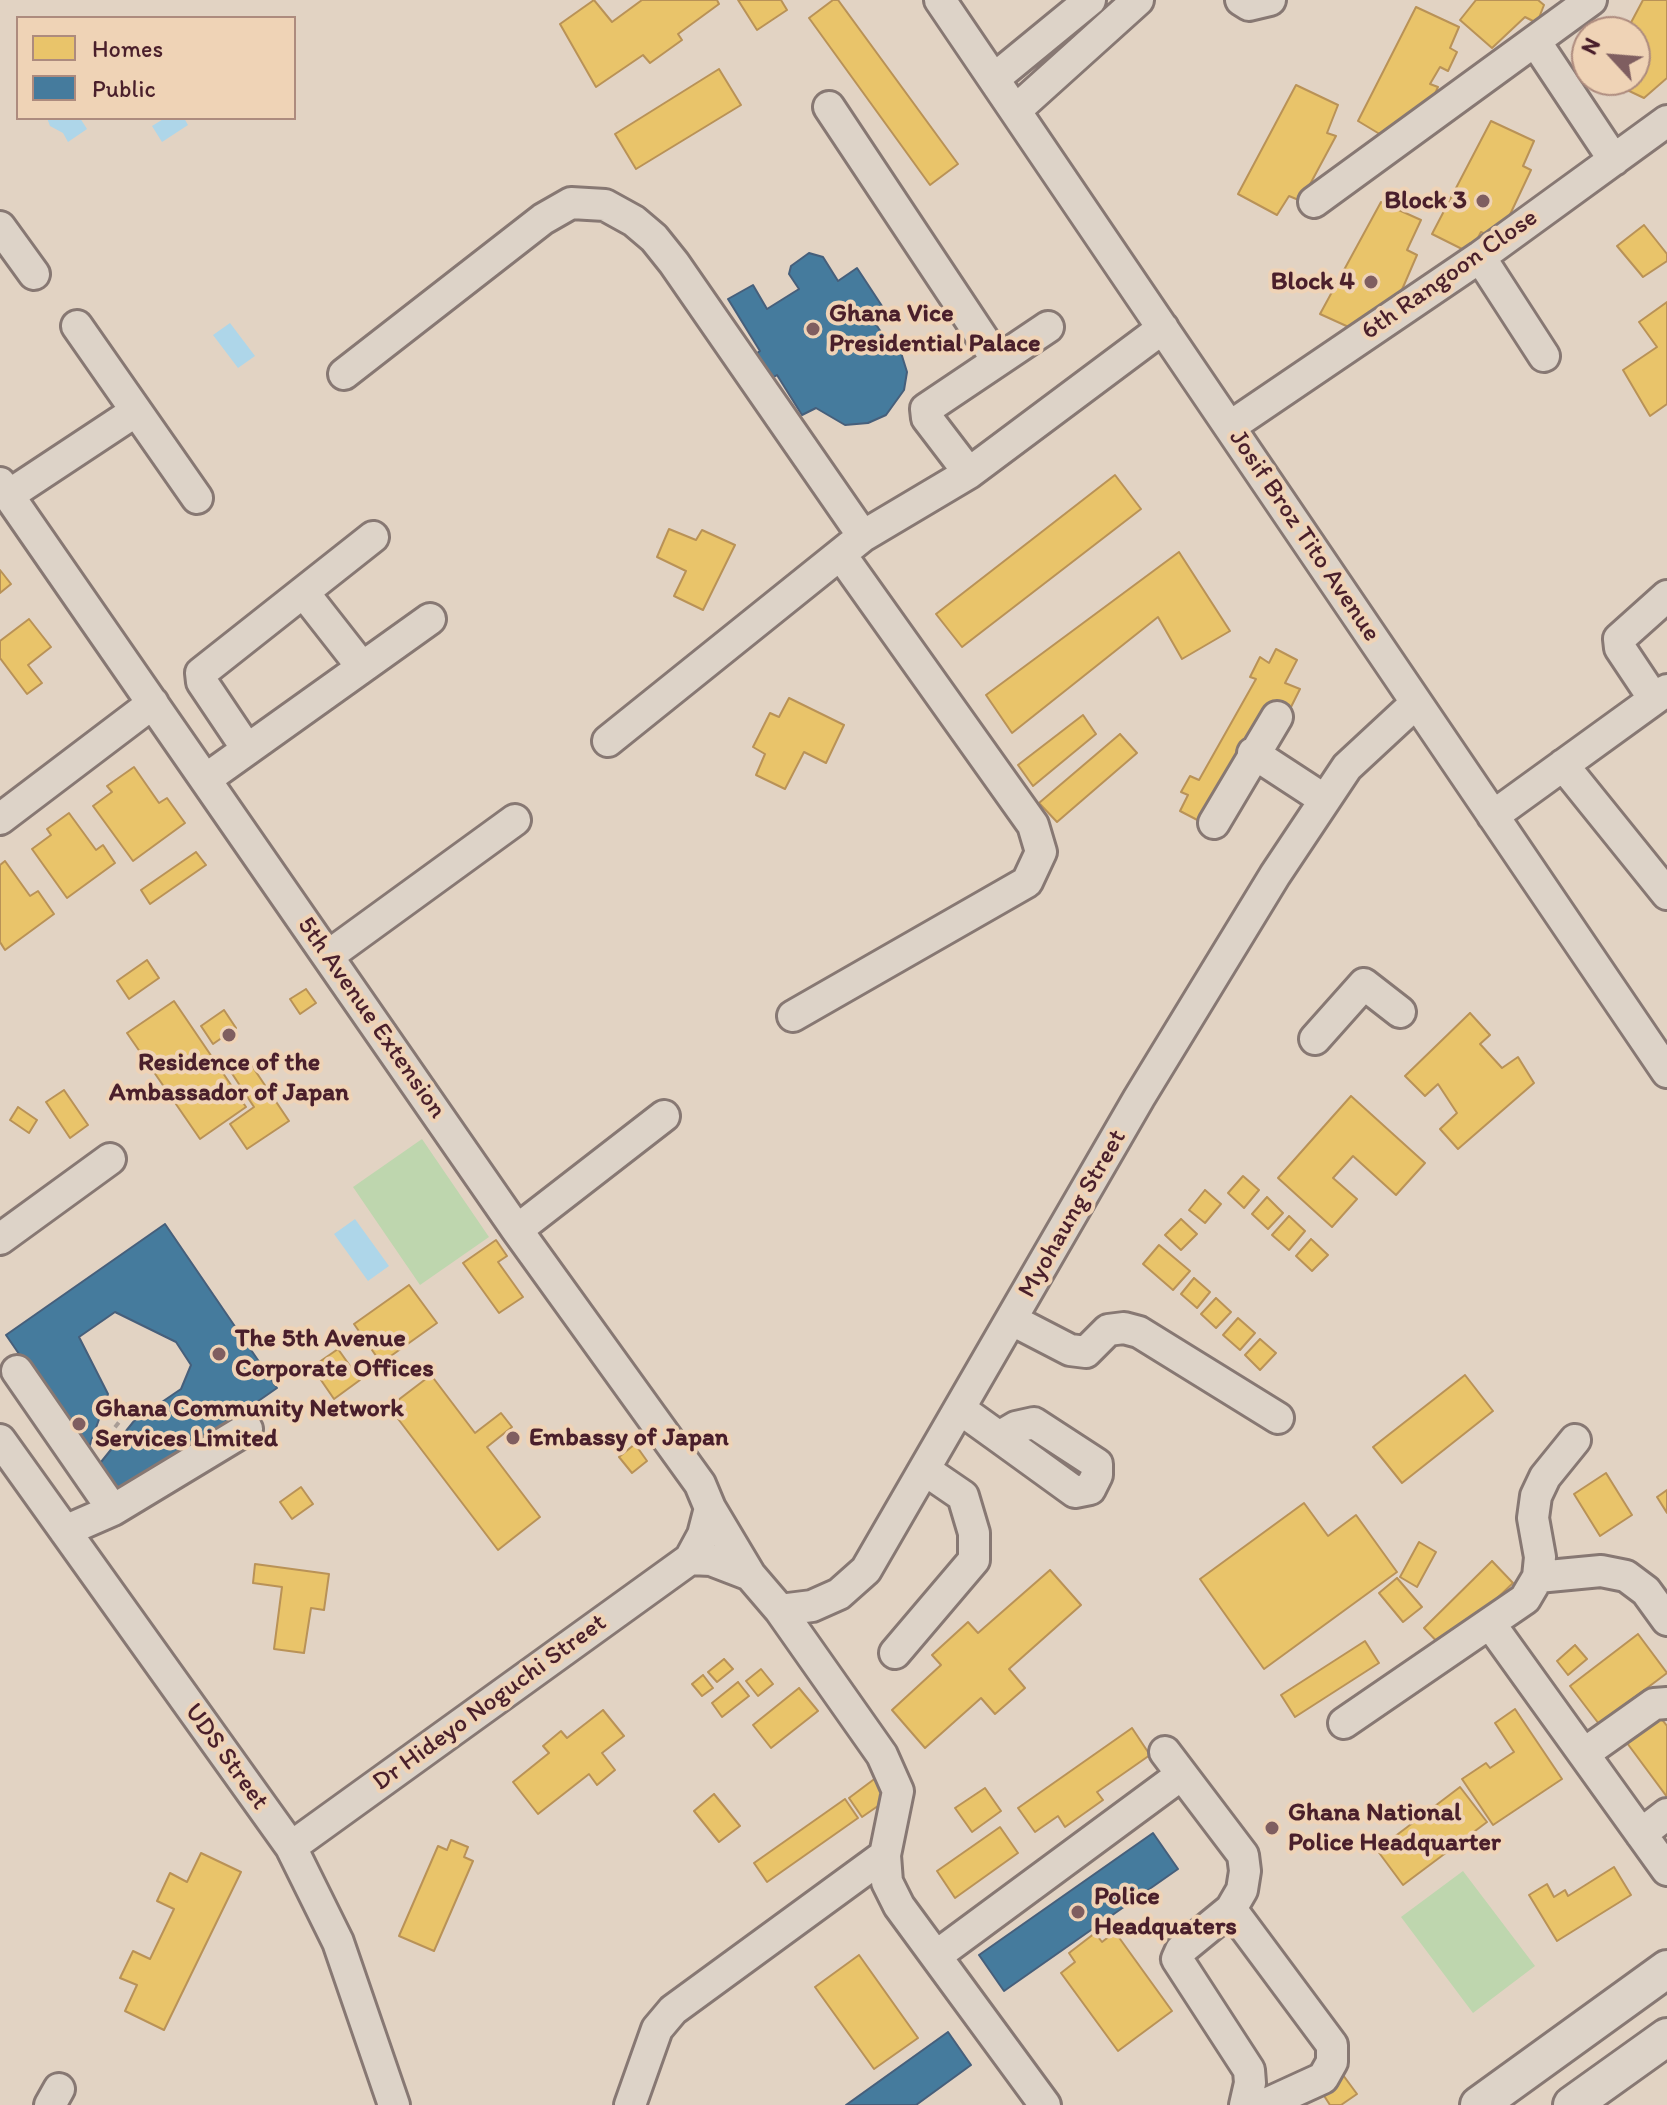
<!DOCTYPE html>
<html>
<head>
<meta charset="utf-8">
<style>
  body { margin:0 }
  #map { position:relative; width:1667px; height:2105px; overflow:hidden; background:#e2d3c3; font-family:Itim,sans-serif }
  canvas { display:block }
  .legend { position:absolute; left:16px; top:16px; width:280px; height:104px; box-sizing:border-box; background:#efd3b6; border:2px solid #ad8b7e; margin:0; padding:10px 14px; list-style:none; font-size:24px; color:#4a1f2b }
  .legend li { display:flex; align-items:center; gap:16px; height:40px }
  .legend b { width:40px; border:2px solid #ad8b7e }
  .north { position:absolute; left:1571px; top:16px; width:80px; height:80px; box-sizing:border-box; background:#efd3b6; border:2px solid #ad8b7e; border-radius:50%; rotate:296deg; font-size:22px; font-weight:700; line-height:32px; text-align:center; color:#4a1f2b }
  .north::after { content:''; display:block; margin:auto; width:28px; height:36px; background:#7f5e60; clip-path:polygon(50% 0,100% 100%,50% 72%,0 100%) }
</style>
</head>
<body>
<div id="map">
<canvas width="1667" height="2105"></canvas>
<ul class="legend">
<li><b style="height:22px;background:#e9c46a"></b>Homes</li>
<li><b style="height:22px;background:#457b9d"></b>Public</li>
</ul>
<div class="north">N</div>
</div>
<script>
const ctx = document.querySelector('canvas').getContext('2d');
ctx.lineJoin = 'round';
function paint(path, color) { ctx.fillStyle = color; ctx.fill(path, 'evenodd'); }
const poly = rows => new Path2D(rows.map(r => 'M' + r).join(''));
function strokePath(path, color, width, dash) { ctx.strokeStyle = color; ctx.lineWidth = width; ctx.lineCap = dash ? 'butt' : 'round'; ctx.setLineDash(dash || []); ctx.stroke(path); }
function drawText(font, color, halo, rows, align = 'center') {
  ctx.font = font + ' Itim,sans-serif'; ctx.lineWidth = 8; ctx.setLineDash([]); ctx.textBaseline = 'middle'; ctx.strokeStyle = halo; ctx.fillStyle = color; for (const [text, x, y, turn = 0] of rows) {
    ctx.save(); ctx.translate(x, y); ctx.rotate((+turn || 0) * Math.PI / 180); ctx.textAlign = isNaN(turn) ? turn : align; if (halo) ctx.strokeText(text, 0, 0); ctx.fillText(text, 0, 0); ctx.restore();
  }
}
const green = poly([
  [422,1139,489,1237,420,1285,353,1187],
  [1463,1871,1535,1966,1473,2013,1401,1917]
]);
const water = poly([
  [47,118,80,118,87,129,68,142,63,133,50,126],
  [165,118,184,118,188,125,162,142,152,126],
  [230,323,255,356,238,368,213,335],
  [355,1219,389,1266,368,1281,334,1234]
]);
const homes = poly([
  [594,0,612,22,642,0,717,0,719,4,678,34,682,40,650,63,643,55,596,87,560,24,594,0],
  [738,0,781,0,787,10,757,30,738,0],
  [833,0,838,0,958,164,930,185,809,18,833,0],
  [1476,0,1538,0,1544,5,1537,23,1525,17,1492,48,1460,20,1476,0],
  [1643,0,1667,0,1667,78,1644,98,1606,80,1635,80,1635,32,1626,32,1643,0],
  [1416,7,1459,27,1450,48,1457,52,1448,71,1440,67,1430,84,1438,87,1429,107,1423,104,1393,142,1358,121,1416,7],
  [719,69,741,105,636,169,615,134,719,69],
  [1296,85,1338,105,1327,133,1336,136,1301,201,1289,196,1277,215,1238,194,1296,85],
  [1491,121,1534,141,1523,166,1531,170,1498,240,1481,232,1470,253,1432,234,1491,121],
  [1381,202,1421,220,1407,250,1417,255,1391,315,1364,334,1320,314,1381,202],
  [1644,225,1667,254,1667,261,1643,277,1617,246,1644,225],
  [1667,302,1667,404,1650,416,1623,370,1657,347,1639,322,1667,302],
  [1115,475,1141,509,962,647,936,614,1115,475],
  [669,529,696,540,702,530,735,545,703,610,674,596,686,571,657,557,669,529],
  [1179,552,1230,631,1182,659,1158,617,1012,733,986,695,1179,552],
  [0,570,11,584,0,593,0,570],
  [29,619,51,647,28,665,42,683,27,694,0,658,0,641,29,619],
  [1276,649,1297,660,1285,683,1300,689,1288,713,1207,825,1180,811,1188,795,1181,792,1190,776,1199,780,1256,679,1250,677,1260,657,1269,663,1276,649],
  [789,698,844,725,826,763,804,752,785,789,756,775,765,754,753,747,770,713,779,717,789,698],
  [1083,715,1096,734,1033,786,1018,765,1083,715],
  [1120,734,1137,753,1057,822,1039,803,1120,734],
  [134,767,159,803,167,798,185,823,133,861,93,806,112,792,107,786,134,767],
  [69,813,96,850,103,845,115,863,67,898,32,849,51,835,47,829,69,813],
  [196,852,206,865,150,904,141,890,196,852],
  [5,861,30,896,38,891,54,914,5,950,0,942,0,865,5,861],
  [147,960,159,978,129,999,117,981,147,960],
  [306,989,316,1003,300,1014,290,999,306,989],
  [174,1001,246,1107,200,1139,127,1033,174,1001],
  [224,1010,236,1028,213,1044,201,1026,224,1010],
  [1470,1013,1490,1035,1480,1044,1502,1068,1518,1057,1534,1083,1458,1149,1440,1129,1457,1113,1438,1084,1425,1096,1405,1076,1470,1013],
  [248,1060,289,1121,247,1149,230,1124,254,1107,231,1072,248,1060],
  [64,1090,88,1125,70,1138,46,1102,64,1090],
  [1351,1096,1425,1163,1396,1195,1353,1156,1333,1178,1357,1199,1332,1227,1278,1178,1351,1096],
  [18,1107,37,1120,29,1133,10,1120,18,1107],
  [1243,1176,1259,1190,1244,1208,1228,1193,1243,1176],
  [1205,1190,1221,1204,1205,1223,1189,1210,1205,1190],
  [1267,1197,1283,1213,1268,1229,1252,1214,1267,1197],
  [1289,1216,1305,1231,1289,1250,1272,1235,1289,1216],
  [1181,1219,1197,1234,1181,1250,1165,1235,1181,1219],
  [1311,1239,1328,1255,1312,1271,1296,1256,1311,1239],
  [496,1240,507,1256,498,1262,523,1297,499,1313,463,1263,496,1240],
  [1159,1245,1190,1271,1173,1290,1143,1264,1159,1245],
  [1194,1278,1210,1292,1197,1308,1181,1294,1194,1278],
  [409,1285,437,1323,381,1363,354,1324,409,1285],
  [1216,1298,1231,1312,1216,1328,1201,1314,1216,1298],
  [1238,1318,1255,1333,1240,1350,1223,1335,1238,1318],
  [1260,1339,1276,1353,1260,1370,1245,1355,1260,1339],
  [338,1349,360,1380,334,1399,312,1367,338,1349],
  [431,1375,475,1433,501,1413,512,1427,487,1447,540,1517,498,1550,389,1407,431,1375],
  [1465,1375,1493,1411,1402,1483,1373,1447,1465,1375],
  [635,1444,647,1461,632,1473,619,1457,635,1444],
  [1606,1473,1632,1515,1600,1536,1574,1494,1606,1473],
  [301,1487,313,1504,292,1519,280,1502,301,1487],
  [1667,1490,1667,1513,1657,1497,1667,1490],
  [1304,1503,1328,1536,1356,1515,1397,1572,1264,1669,1200,1579,1304,1503],
  [1419,1542,1436,1552,1417,1587,1400,1577,1419,1542],
  [1492,1561,1513,1583,1444,1649,1424,1628,1492,1561],
  [255,1564,329,1574,324,1610,311,1608,304,1653,274,1649,282,1587,253,1583,255,1564],
  [1050,1570,1081,1605,1009,1669,1025,1688,995,1714,981,1698,925,1748,892,1710,941,1665,932,1655,968,1622,978,1633,1050,1570],
  [1397,1578,1422,1607,1403,1622,1379,1593,1397,1578],
  [1638,1634,1667,1673,1599,1724,1570,1686,1638,1634],
  [1365,1641,1379,1663,1295,1717,1281,1695,1365,1641],
  [1575,1645,1587,1659,1568,1675,1557,1661,1575,1645],
  [724,1659,733,1669,717,1682,708,1672,724,1659],
  [761,1669,773,1684,758,1696,746,1681,761,1669],
  [703,1675,713,1688,702,1696,692,1684,703,1675],
  [738,1682,749,1696,722,1717,712,1703,738,1682],
  [799,1688,818,1711,771,1748,753,1725,799,1688],
  [1515,1709,1562,1779,1493,1825,1462,1779,1486,1763,1490,1768,1514,1752,1495,1723,1515,1709],
  [603,1710,624,1736,602,1753,615,1770,597,1785,589,1774,538,1814,513,1782,549,1753,543,1746,561,1731,567,1738,603,1710],
  [1660,1717,1667,1726,1667,1797,1627,1743,1660,1717],
  [1132,1728,1150,1755,1097,1792,1103,1800,1065,1827,1058,1816,1035,1832,1018,1808,1132,1728],
  [877,1777,891,1797,862,1817,849,1798,877,1777],
  [1460,1787,1487,1822,1403,1885,1377,1850,1460,1787],
  [985,1788,1001,1811,972,1832,955,1808,985,1788],
  [714,1794,740,1826,719,1842,694,1811,714,1794],
  [845,1799,858,1818,767,1882,754,1863,845,1799],
  [1000,1827,1018,1853,955,1898,937,1871,1000,1827],
  [451,1840,468,1847,464,1857,473,1861,434,1951,399,1936,438,1846,447,1850,451,1840],
  [201,1853,241,1872,164,2030,125,2011,137,1985,120,1978,133,1951,150,1959,174,1909,157,1901,170,1873,187,1882,201,1853],
  [1614,1867,1631,1895,1557,1941,1529,1895,1547,1884,1554,1897,1565,1890,1568,1896,1614,1867],
  [1115,1932,1172,2011,1118,2051,1061,1973,1075,1962,1069,1953,1095,1933,1102,1942,1115,1932],
  [859,1955,918,2038,874,2069,815,1987,859,1955],
  [1343,2075,1357,2094,1341,2105,1330,2105,1321,2091,1343,2075]
]);
const public = poly([
  [809,253,823,257,838,281,857,268,882,306,869,314,891,347,898,343,907,372,904,390,886,415,868,423,845,425,816,408,802,415,777,375,760,386,744,362,760,351,728,299,753,285,767,309,799,289,789,274,791,266,809,253],
  [165,1224,277,1388,119,1498,97,1467,134,1421,181,1389,191,1365,176,1342,115,1312,79,1337,108,1394,87,1453,6,1335,165,1224],
  [1153,1833,1178,1869,1004,1991,979,1955,1153,1833],
  [948,2032,971,2065,916,2105,846,2105,948,2032]
]);
const path = poly([
  [100,1446,120,1421,127,1403]
]);
const minor = poly([
  [940,0,1667,1072],
  [1241,0,1249,5,1270,0],
  [1535,41,1614,160],
  [995,78,1090,0],
  [829,107,997,360],
  [1016,110,1138,0],
  [1314,202,1591,0],
  [0,227,34,274],
  [1480,257,1544,356],
  [77,326,197,498],
  [344,374,543,219,571,203,605,205,634,221,654,238,674,263,863,536],
  [1231,426,1480,257,1667,121],
  [969,473,927,418,926,409,1048,327],
  [0,483,517,1230,700,1484,710,1508,703,1535,690,1559,291,1847],
  [9,495,136,411],
  [304,593,362,667],
  [1654,699,1620,648,1619,639,1667,596],
  [608,741,863,536,969,473,1163,328],
  [247,749,202,682,201,673,373,537],
  [1253,753,1325,800],
  [1563,765,1667,894],
  [206,779,430,619],
  [1493,816,1667,690],
  [0,819,153,703],
  [1214,823,1277,717],
  [328,956,515,820],
  [793,1016,1027,882,1041,852,1033,825,841,555],
  [1315,1039,1364,984,1400,1012],
  [517,1230,664,1116],
  [0,1239,110,1159],
  [1012,1320,1070,1350,1086,1352,1108,1330,1124,1328,1139,1332,1278,1418],
  [17,1371,113,1510,65,1531],
  [960,1409,999,1437,1075,1492,1090,1489,1097,1475,1097,1464,1034,1423,1016,1427,999,1437],
  [0,1440,291,1847,338,1942,394,2105],
  [710,1508,750,1575],
  [113,1510,247,1429],
  [690,1559,711,1560,750,1575,780,1610,812,1606,839,1594,866,1570,1139,1098,1275,875,1347,767,1416,703],
  [1538,1577,1601,1571,1626,1576,1646,1591,1667,1620],
  [780,1610,882,1755,898,1791,885,1855,887,1882,899,1906,1045,2105],
  [1491,1625,1667,1870],
  [895,1653,974,1560,974,1533,963,1496,925,1470],
  [1344,1723,1525,1599,1538,1577,1540,1557,1533,1518,1536,1496,1545,1477,1575,1440],
  [1165,1752,1243,1855,1245,1871,1242,1890,1231,1909,1181,1950,1177,1959,1249,2070,1250,2083,1245,2105],
  [1585,1753,1654,1704,1667,1703],
  [1641,1834,1667,1814],
  [1231,1909,1332,2045,1332,2062,1323,2078,1264,2105],
  [936,1956,1181,1775],
  [50,2105,59,2089],
  [630,2105,657,2029,673,2010,885,1855]
]);
const major = poly([
  [1479,2105,1667,1969],
  [1572,2105,1667,2037]
]);
const markers = [
  [1483,201,8,"#7f5e60"],
  [1371,282,8,"#7f5e60"],
  [813,329,8,"#7f5e60"],
  [229,1035,8,"#7f5e60"],
  [219,1354,8,"#7f5e60"],
  [79,1424,8,"#7f5e60"],
  [513,1438,8,"#7f5e60"],
  [1272,1828,8,"#7f5e60"],
  [1078,1912,8,"#7f5e60"]
];
const poiNames = [
  ["Block 3",1467,201,"right"],
  ["Block 4",1355,282,"right"],
  ["Ghana Vice",829,314],
  ["Presidential Palace",829,344],
  ["Residence of the",229,1063,"center"],
  ["Ambassador of Japan",229,1093,"center"],
  ["The 5th Avenue",235,1339],
  ["Corporate Offices",235,1369],
  ["Ghana Community Network",95,1409],
  ["Services Limited",95,1439],
  ["Embassy of Japan",529,1438],
  ["Ghana National",1288,1813],
  ["Police Headquarter",1288,1843],
  ["Police",1094,1897],
  ["Headquaters",1094,1927]
];
const streetNames = [
  ["6th Rangoon Close",1450,275,-35],
  ["Josif Broz Tito Avenue",1304,536,56],
  ["5th Avenue Extension",371,1018,55],
  ["Myohaung Street",1073,1214,-60],
  ["Dr Hideyo Noguchi Street",490,1703,-36],
  ["UDS Street",226,1757,54]
];
paint(green, '#bed6ae');
paint(water, '#aed6e9');
paint(homes, '#e9c46a');
strokePath(homes, '#b99257', 2);
paint(public, '#457b9d');
strokePath(public, '#465f7b', 2);
strokePath(minor, '#877873', 36);
strokePath(major, '#877873', 42);
strokePath(path, '#a89c95', 4, [6, 6]);
strokePath(minor, '#ddd3c8', 30);
strokePath(major, '#ddd3c8', 36);
for (const [x, y, r, color] of markers) { const dot = new Path2D(); dot.arc(x, y, r, 0, 2 * Math.PI); ctx.fillStyle = color; ctx.fill(dot); strokePath(dot, '#efd3b6', 3); }
drawText('bold 26px', '#4a1f2b', '#efd3b6', poiNames, 'left');
drawText('26px', '#4a1f2b', '#efd3b6', streetNames);
</script>
</body>
</html>
